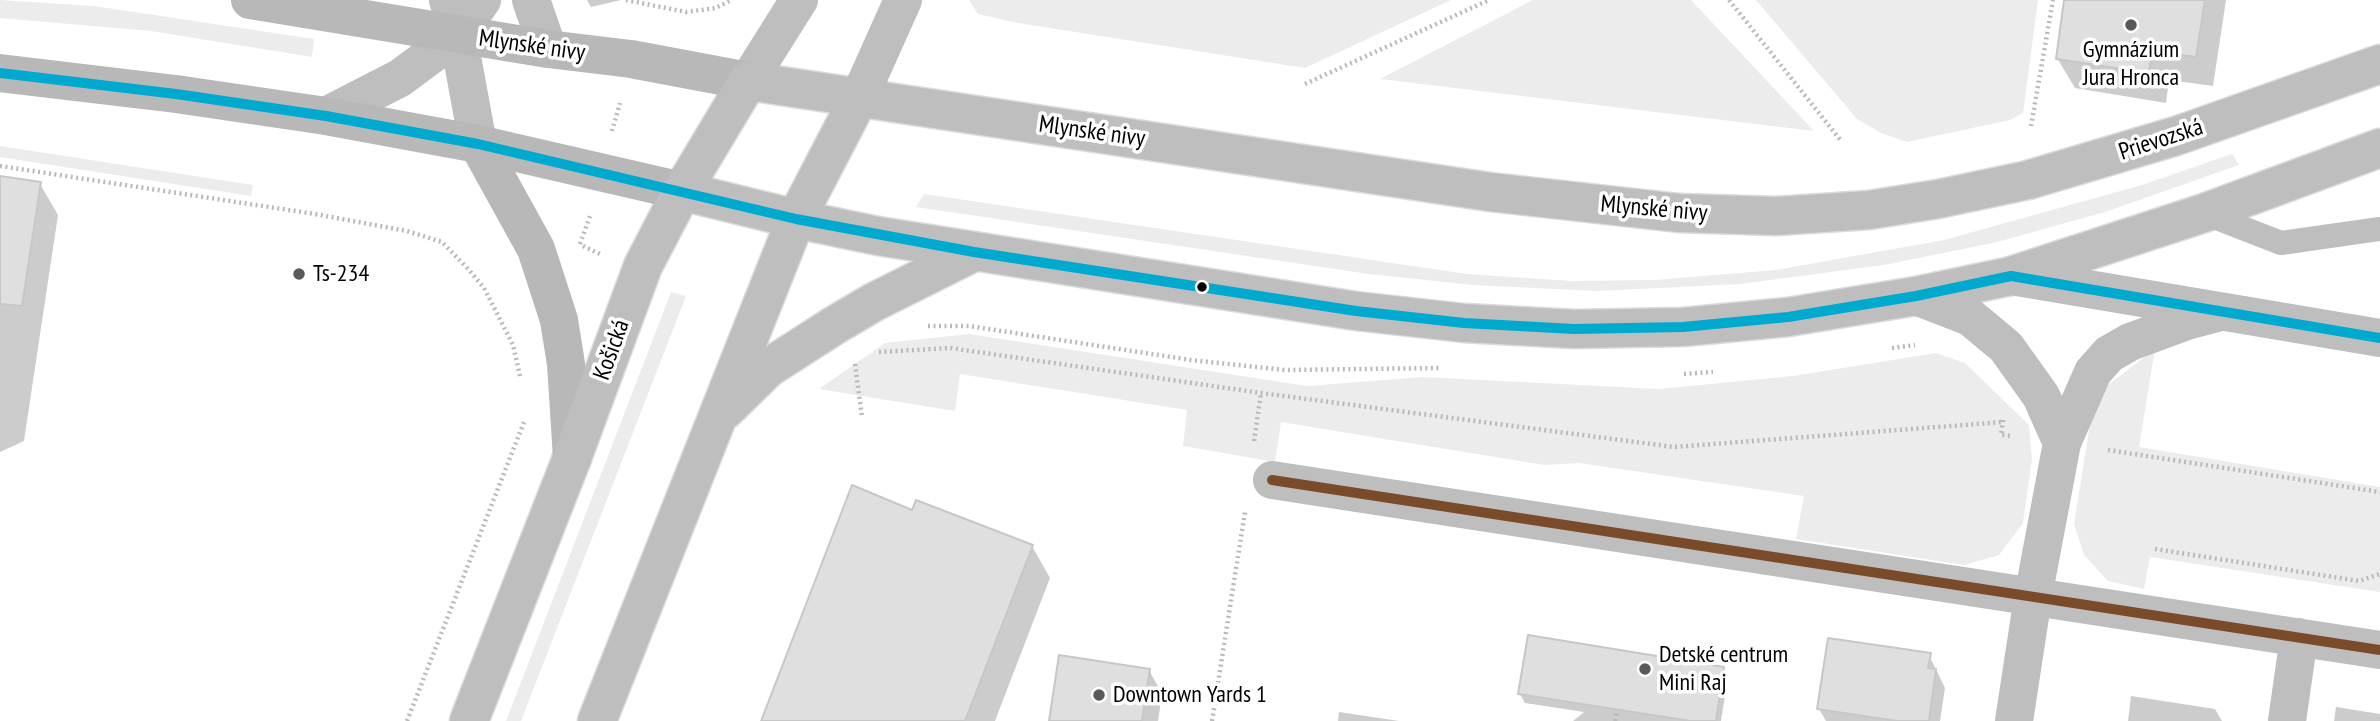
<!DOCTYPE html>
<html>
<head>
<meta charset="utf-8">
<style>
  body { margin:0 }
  canvas { display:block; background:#fff }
</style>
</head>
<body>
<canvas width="2380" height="721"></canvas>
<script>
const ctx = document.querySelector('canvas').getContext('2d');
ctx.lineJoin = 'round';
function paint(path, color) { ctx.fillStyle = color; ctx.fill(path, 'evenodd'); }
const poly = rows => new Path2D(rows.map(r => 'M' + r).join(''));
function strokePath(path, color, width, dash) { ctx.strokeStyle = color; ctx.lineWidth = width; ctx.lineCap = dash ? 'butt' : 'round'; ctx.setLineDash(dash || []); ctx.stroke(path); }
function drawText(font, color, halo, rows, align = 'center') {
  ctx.font = font + ' "PT Sans Narrow",sans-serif'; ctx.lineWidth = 7; ctx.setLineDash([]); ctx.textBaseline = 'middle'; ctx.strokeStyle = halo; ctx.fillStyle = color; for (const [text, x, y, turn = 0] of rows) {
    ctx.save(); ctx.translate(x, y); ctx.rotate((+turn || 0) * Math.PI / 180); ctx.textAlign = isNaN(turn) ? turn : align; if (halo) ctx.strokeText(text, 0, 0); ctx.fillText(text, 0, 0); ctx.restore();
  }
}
const green = poly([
  [0,0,94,6,314,39,312,57,151,31,0,18],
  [969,0,1451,0,1305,68,1018,23,978,14],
  [1533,0,1691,0,1814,131,1380,79],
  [1756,0,2038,0,2023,113,2010,120,1907,142,1881,133,1857,119],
  [0,146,253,185,251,196,0,157],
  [2232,154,2239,165,2105,212,1997,242,1884,265,1740,284,1597,291,1473,285,1369,274,916,207,924,194,1467,274,1572,281,1654,280,1776,270,1944,240,2142,185],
  [671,292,686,296,521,721,506,721],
  [969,334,1307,386,1423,377,1659,389,1793,376,1936,353,1965,363,2029,425,2032,459,2023,523,1999,555,1964,565,1796,539,1804,496,1579,463,1544,465,1281,422,1275,462,1183,446,1187,410,960,374,955,411,819,389,885,343],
  [2155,349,2139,447,2380,487,2380,592,2150,557,2144,589,2108,581,2084,555,2074,524,2092,411,2108,385]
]);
const shadow = poly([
  [587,0,621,0,591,7],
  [2066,0,2226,0,2213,86,2169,80,2166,103,2075,88,2057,58],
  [0,178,40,184,58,215,24,441,0,452],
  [913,512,1032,546,1050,578,995,721,770,721],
  [1929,655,1945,688,1940,721,1826,721,1819,709],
  [1723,668,1728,677,1721,721,1573,721,1584,712,1525,703,1520,694],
  [1149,670,1162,694,1158,721,1051,721],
  [2131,696,2215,709,2222,721,2128,721],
  [2336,707,2380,714,2380,721,2334,721],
  [1339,712,1399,721,1338,721]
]);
const building = poly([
  [2064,0,2205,0,2196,57,2152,51,2149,73,2056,59,2064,0],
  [0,176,41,182,22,306,0,304,0,176],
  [852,485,912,510,916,500,1033,545,965,721,761,721,852,485],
  [1528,635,1724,667,1716,721,1690,721,1518,694,1528,635],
  [1828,638,1931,653,1928,668,1936,669,1929,721,1897,721,1817,709,1828,638],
  [1059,655,1150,669,1142,721,1049,721,1059,655]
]);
const path = poly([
  [626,0,686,12,716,8,731,0],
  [1729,0,1842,142],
  [1305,84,1489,0],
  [2031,126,2053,0],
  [612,131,620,103],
  [0,166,315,214,407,231,442,242,469,270,484,288,513,345,520,376],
  [580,244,590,216],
  [583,246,600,254],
  [928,326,969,326,1191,360,1285,370,1441,368],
  [1892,348,1915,345],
  [879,352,950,348,1261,393,1674,447,2003,422],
  [855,364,862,417],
  [1684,374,1713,372],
  [2003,420,2001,435,2012,436],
  [1254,441,1261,393],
  [2108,450,2380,492],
  [2155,549,2359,581,2380,574],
  [407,721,524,422],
  [1212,721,1245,512],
  [1615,721,1617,710]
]);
const service = poly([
  [2204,213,2281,243,2380,229]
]);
const minor = poly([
  [2011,276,2380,338],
  [1916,296,1970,317,2006,347,2041,396,2062,443],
  [1272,480,2380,650],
  [2014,721,2033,597,2062,443,2093,372,2109,354,2130,342,2187,321,2221,312],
  [2287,721,2299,637]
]);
const tertiary = poly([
  [448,0,458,35,478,144],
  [531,0,548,49],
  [748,81,799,0],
  [860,96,903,0],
  [326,116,400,78,458,35,482,0]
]);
const secondary = poly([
  [250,0,548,49,631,59,748,81],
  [0,73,176,94,326,116,478,144,682,191],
  [478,144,536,249,559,320,566,364,572,458]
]);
const primary = poly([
  [682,191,796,219,878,236,1356,311,1464,323,1574,329,1683,327,1788,317,1916,296,2011,276,2204,213,2380,148],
  [725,410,768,368,835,325,874,302,974,252],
  [469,721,572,458,643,266,682,191,748,81,1490,192,1679,213,1776,216,1869,210,1938,199,2028,180,2176,136,2380,64],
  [597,721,796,219,860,96]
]);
const bus1 = poly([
  [0,73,176,94,326,116,478,144,796,219,974,252,1356,311,1464,323,1574,329,1683,327,1788,317,1916,296,2011,276,2380,338]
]);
const bus2 = poly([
  [1272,480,2380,650]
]);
const markers = [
  [2131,25,7,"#595959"],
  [299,274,7,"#595959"],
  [1202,287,6,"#000"],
  [1645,669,7,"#595959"],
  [1099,695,7,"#595959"]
];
const streetNames = [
  ["Mlynské nivy",532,46,8],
  ["Mlynské nivy",1092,132,8],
  ["Prievozská",2161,140,-18],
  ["Mlynské nivy",1654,209,5],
  ["Košická",612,350,-70]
];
const poiNames = [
  ["Gymnázium",2131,50,"center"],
  ["Jura Hronca",2131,78,"center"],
  ["Ts-234",313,274],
  ["Detské centrum",1659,655],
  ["Mini Raj",1659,683],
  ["Downtown Yards 1",1113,695]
];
paint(green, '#ececec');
paint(shadow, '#0003');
paint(building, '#dfdfdf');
strokePath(building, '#c7c7c7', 2);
strokePath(primary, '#dbdbdb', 41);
strokePath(path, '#b9b9b9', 4.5, [2, 3.5]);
strokePath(service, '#bebebe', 24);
strokePath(minor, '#bebebe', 38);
strokePath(tertiary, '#bebebe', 38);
strokePath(secondary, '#b8b8b8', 38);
strokePath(primary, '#bebebe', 38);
strokePath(bus1, '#00a9ce', 10);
strokePath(bus2, '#7a4b2a', 10);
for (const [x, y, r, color] of markers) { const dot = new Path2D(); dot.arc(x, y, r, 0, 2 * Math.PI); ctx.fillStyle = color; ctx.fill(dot); strokePath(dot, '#fff', 2.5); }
drawText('24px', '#000', '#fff', streetNames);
drawText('24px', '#000', '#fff', poiNames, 'left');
</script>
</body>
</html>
